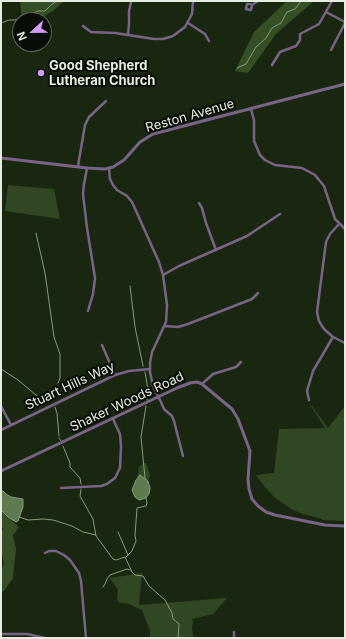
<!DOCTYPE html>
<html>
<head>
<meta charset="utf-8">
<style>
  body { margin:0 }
  #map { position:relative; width:346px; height:639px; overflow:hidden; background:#192711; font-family:Inter,sans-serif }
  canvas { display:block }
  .frame { position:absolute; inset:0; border:2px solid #e4eddf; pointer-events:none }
  .north { position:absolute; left:12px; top:12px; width:40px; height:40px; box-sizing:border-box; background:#080e05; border:1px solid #60675c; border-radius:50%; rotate:248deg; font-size:11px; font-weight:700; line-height:16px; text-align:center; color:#e4eddf }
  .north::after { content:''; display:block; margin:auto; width:14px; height:18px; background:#d59bfb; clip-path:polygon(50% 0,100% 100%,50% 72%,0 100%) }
</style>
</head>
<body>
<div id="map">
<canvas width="346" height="639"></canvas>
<div class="frame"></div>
<div class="north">N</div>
</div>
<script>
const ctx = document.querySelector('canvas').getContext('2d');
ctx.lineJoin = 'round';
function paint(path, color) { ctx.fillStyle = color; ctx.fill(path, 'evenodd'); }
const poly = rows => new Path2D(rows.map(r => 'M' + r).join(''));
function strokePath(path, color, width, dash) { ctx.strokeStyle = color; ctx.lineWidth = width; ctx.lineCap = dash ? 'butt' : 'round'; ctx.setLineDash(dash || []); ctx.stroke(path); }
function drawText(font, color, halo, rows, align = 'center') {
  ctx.font = font + ' Inter,sans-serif'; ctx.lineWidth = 4; ctx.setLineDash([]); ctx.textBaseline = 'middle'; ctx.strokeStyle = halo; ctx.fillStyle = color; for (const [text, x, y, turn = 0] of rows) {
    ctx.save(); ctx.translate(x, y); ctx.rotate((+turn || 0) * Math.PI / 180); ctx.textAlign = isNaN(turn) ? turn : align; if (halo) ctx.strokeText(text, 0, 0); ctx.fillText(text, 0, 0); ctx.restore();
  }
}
const green = poly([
  [8,185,54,189,60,219,5,211],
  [311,406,312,406,328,428,345,406,345,521,322,520,322,519,303,514,291,509,274,497,264,486,256,475,274,473,279,429,325,428],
  [144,463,146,463,148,469,150,476,148,481,141,475,137,479,139,467],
  [142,573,139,605,227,598,213,614,192,619,193,623,192,628,193,635,195,638,150,638,150,631,142,610,129,604,118,602,117,598,118,590,110,578]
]);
const forest = poly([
  [20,1,64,1,53,11,37,20,22,20],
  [287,1,314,1,276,34,248,73,235,71,254,32],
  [1,511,19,527,13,535,16,549,13,578,4,591,1,592,1,569,4,564,1,549,1,533,3,528,1,527]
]);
const water = poly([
  [140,475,148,481,150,488,149,494,146,498,139,500,135,497,132,490,136,480,140,475],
  [1,491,3,491,6,494,11,497,23,499,23,507,18,521,16,522,8,517,1,510,1,491]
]);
const stream = poly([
  [1,23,9,20,15,20,20,18,27,18,30,15,38,11,45,11,51,5,57,1],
  [237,68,246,64,256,47,266,38,272,28,281,23,287,12,295,9,301,1],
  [36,233,45,273,54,337,60,354,60,378,58,383],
  [130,286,135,327,143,366],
  [1,369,18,380,36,395,52,400],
  [145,372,148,389,148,394],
  [156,386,158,384],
  [52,399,56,388],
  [147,400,147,397],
  [55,407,57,413,59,436],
  [59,438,61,441],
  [63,446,70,463,70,467,80,478,81,484],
  [145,478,141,437,146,406],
  [81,489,80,496,93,519,96,536,113,559,116,560,125,557,132,572,135,575,143,576,149,586,165,600,172,613,173,619,179,624,178,638],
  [19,517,28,520,43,519,53,520,72,526,83,532,96,535],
  [118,532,128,555],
  [126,557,132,551,136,541,135,535,137,508,146,506,147,503,146,498],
  [103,587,105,584,107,579,110,575,127,569,130,570]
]);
const minor = poly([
  [252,5,250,4,247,4,246,9,251,10,252,5,258,1],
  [326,12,345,22],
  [188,23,205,34,209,41],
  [83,26,91,32,115,33,154,39,163,39,173,36,185,27,192,14,193,1],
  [128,34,129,24,129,11,131,2],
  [331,50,345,23],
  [272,65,280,52,296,46,300,40,300,34,319,24,332,1],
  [251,109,254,120,254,141,260,155,265,160,275,165,302,168,315,175,324,186,335,219,345,229],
  [78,166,85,125,89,117,106,101],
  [87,168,84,184,83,194,87,228,95,278,93,294,88,311],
  [109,168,110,179,113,185,117,190,127,196,132,202,159,262,163,275,167,305,166,322,152,352,150,363,150,372,153,386,161,402,164,409,172,416,174,421,183,456],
  [199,203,202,208,206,223,216,250],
  [339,224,330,234,326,242,317,312,319,321,324,329,333,337,345,343],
  [163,275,179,266,247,236,280,214],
  [165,326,178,327,188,324,252,299,258,293],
  [102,345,115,375],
  [202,384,213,374,236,367,241,362],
  [309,400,307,391,313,371,333,337],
  [1,406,11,425],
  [1,430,115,375,129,371,150,369],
  [61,488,101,486,107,484,115,478,120,468,121,446,120,434,113,419],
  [45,553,49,551,56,551,64,555,70,560,79,573,81,581,86,638],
  [1,634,27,634,45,638],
  [234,638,234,632]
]);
const tertiary = poly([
  [1,158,87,168,105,169,113,167,124,160,140,142,153,134,345,84],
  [1,471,177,388,190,383,197,382,202,384,232,409,238,419,250,451,248,479,249,489,252,499,258,506,266,512,275,515,325,525,345,526]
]);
const markers = [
  [41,73,4,"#d59bfb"]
];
const poiNames = [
  ["Good Shepherd",49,66],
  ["Lutheran Church",49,81]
];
const streetNames = [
  ["Reston Avenue",190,116,-16],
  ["Stuart Hills Way",70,386,-25],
  ["Shaker Woods Road",127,402,-25]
];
paint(green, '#314723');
paint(forest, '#354e25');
paint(water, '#5f7a4f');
strokePath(water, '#879c7a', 1);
strokePath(stream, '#879c7a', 1);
strokePath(minor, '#796487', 2.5);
strokePath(tertiary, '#796487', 3);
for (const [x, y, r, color] of markers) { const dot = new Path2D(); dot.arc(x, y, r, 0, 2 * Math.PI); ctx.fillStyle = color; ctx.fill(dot); strokePath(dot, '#080e05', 1.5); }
drawText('bold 13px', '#e4eddf', '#080e05', poiNames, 'left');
drawText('13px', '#e4eddf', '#080e05', streetNames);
</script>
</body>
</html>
